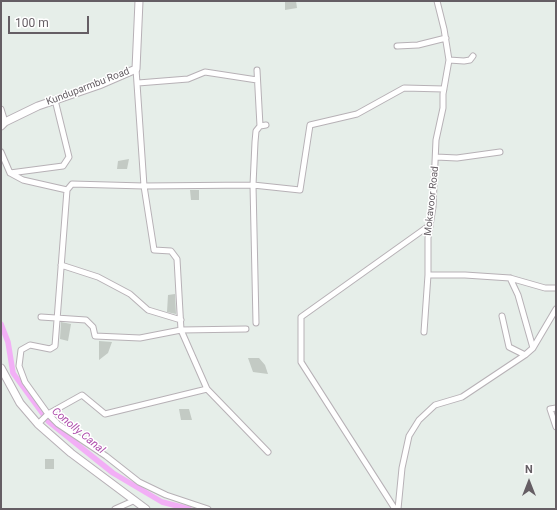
<!DOCTYPE html>
<html>
<head>
<meta charset="utf-8">
<style>
  body { margin:0 }
  #map { position:relative; width:557px; height:510px; overflow:hidden; background:#e6eee9; font-family:Roboto,sans-serif }
  canvas { display:block }
  .frame { position:absolute; inset:0; border:2px solid #655e64; pointer-events:none }
  .north { position:absolute; left:509px; top:462px; width:40px; height:40px; -webkit-text-stroke:3px #fff; paint-order:stroke; rotate:0deg; font-size:11px; font-weight:700; line-height:16px; text-align:center; color:#655e64 }
  .north::after { content:''; display:block; margin:auto; width:14px; height:18px; background:#655e64; clip-path:polygon(50% 0,100% 100%,50% 72%,0 100%) }
  .scale { position:absolute; left:8px; top:16px; width:81px; height:18px; box-sizing:border-box; border:2px solid #655e64; border-top:0; padding-left:5px; font-size:12px; line-height:14px; white-space:nowrap; color:#655e64; -webkit-text-stroke:3px #fff; paint-order:stroke }
</style>
</head>
<body>
<div id="map">
<canvas width="557" height="510"></canvas>
<div class="frame"></div>
<div class="north">N</div>
<div class="scale">100 m</div>
</div>
<script>
const ctx = document.querySelector('canvas').getContext('2d');
ctx.lineJoin = 'round';
const poly = rows => new Path2D(rows.map(r => 'M' + r).join(''));
function strokePath(path, color, width, dash) { ctx.strokeStyle = color; ctx.lineWidth = width; ctx.lineCap = dash ? 'butt' : 'round'; ctx.setLineDash(dash || []); ctx.stroke(path); }
function paint(path, color) { ctx.fillStyle = color; ctx.fill(path, 'evenodd'); }
function drawText(font, color, halo, rows, align = 'center') {
  ctx.font = font + ' Roboto,sans-serif'; ctx.lineWidth = 3; ctx.setLineDash([]); ctx.textBaseline = 'middle'; ctx.strokeStyle = halo; ctx.fillStyle = color; for (const [text, x, y, turn = 0] of rows) {
    ctx.save(); ctx.translate(x, y); ctx.rotate((+turn || 0) * Math.PI / 180); ctx.textAlign = isNaN(turn) ? turn : align; if (halo) ctx.strokeText(text, 0, 0); ctx.fillText(text, 0, 0); ctx.restore();
  }
}
const canal = poly([
  [1,324,8,342,13,373,48,421,113,473,162,502,189,509]
]);
const building = poly([
  [285,1,296,1,297,8,285,10],
  [129,159,127,169,117,169,118,161],
  [190,190,199,190,199,200,191,200],
  [175,294,176,314,167,312,168,295],
  [61,322,71,324,68,341,60,339],
  [99,341,112,342,108,353,99,360],
  [248,358,259,358,265,365,268,374,253,372],
  [179,409,189,409,192,420,181,420],
  [45,459,54,459,54,469,45,469]
]);
const street = poly([
  [437,1,444,29,449,60,443,94,443,108,436,140,433,207,428,238,428,275,465,275,510,278,545,288,556,288],
  [397,46,418,45,446,38],
  [449,60,464,61,470,60,473,56],
  [136,69,144,186,154,250,171,251,177,259,181,330,207,389],
  [257,70,260,126],
  [138,83,188,79,205,72,257,80],
  [1,109,5,122],
  [1,152,10,173,23,180,67,190],
  [436,157,457,158,500,152],
  [10,173,63,166,69,157,55,100],
  [61,265,98,277,130,294,148,310,181,320],
  [510,278,518,295,533,348],
  [502,316,509,347,525,355],
  [41,317,86,320,93,327,95,336,140,338,181,330,246,329],
  [256,323,253,185,255,142,256,131,260,126,266,125],
  [424,332,428,275],
  [556,408,550,409,556,427],
  [38,424,48,414,82,395,105,414,207,389,268,452],
  [115,509,133,501],
  [208,509,166,495,139,482,106,456,58,424,48,414,25,382,19,366,21,350,30,345,50,349,55,346,67,190,72,184,144,186,253,185,300,190,310,125,357,114,404,88,444,89],
  [395,509,301,362,301,317,430,225],
  [398,509,402,468,409,436,419,420,435,405,462,397,525,355,533,348,556,309]
]);
const secondary = poly([
  [1,126,5,122,38,106,99,85,136,69,139,1],
  [1,368,20,403,38,424,71,453,146,509]
]);
const streetNames = [
  ["Kunduparmbu Road",88,87,-21],
  ["Mokavoor Road",432,201,-84]
];
const waterNames = [
  ["Conolly Canal",78,431,40]
];
strokePath(canal, '#f2aff6', 5.5);
paint(building, '#c3cac4');
strokePath(street, '#b7b1b6', 7);
strokePath(secondary, '#b7b0b6', 9);
strokePath(street, '#fff', 5);
strokePath(secondary, '#fff', 7);
drawText('10px', '#655e64', '#fff', streetNames);
drawText('italic 11px', '#af50ad', '#fff', waterNames);
</script>
</body>
</html>
